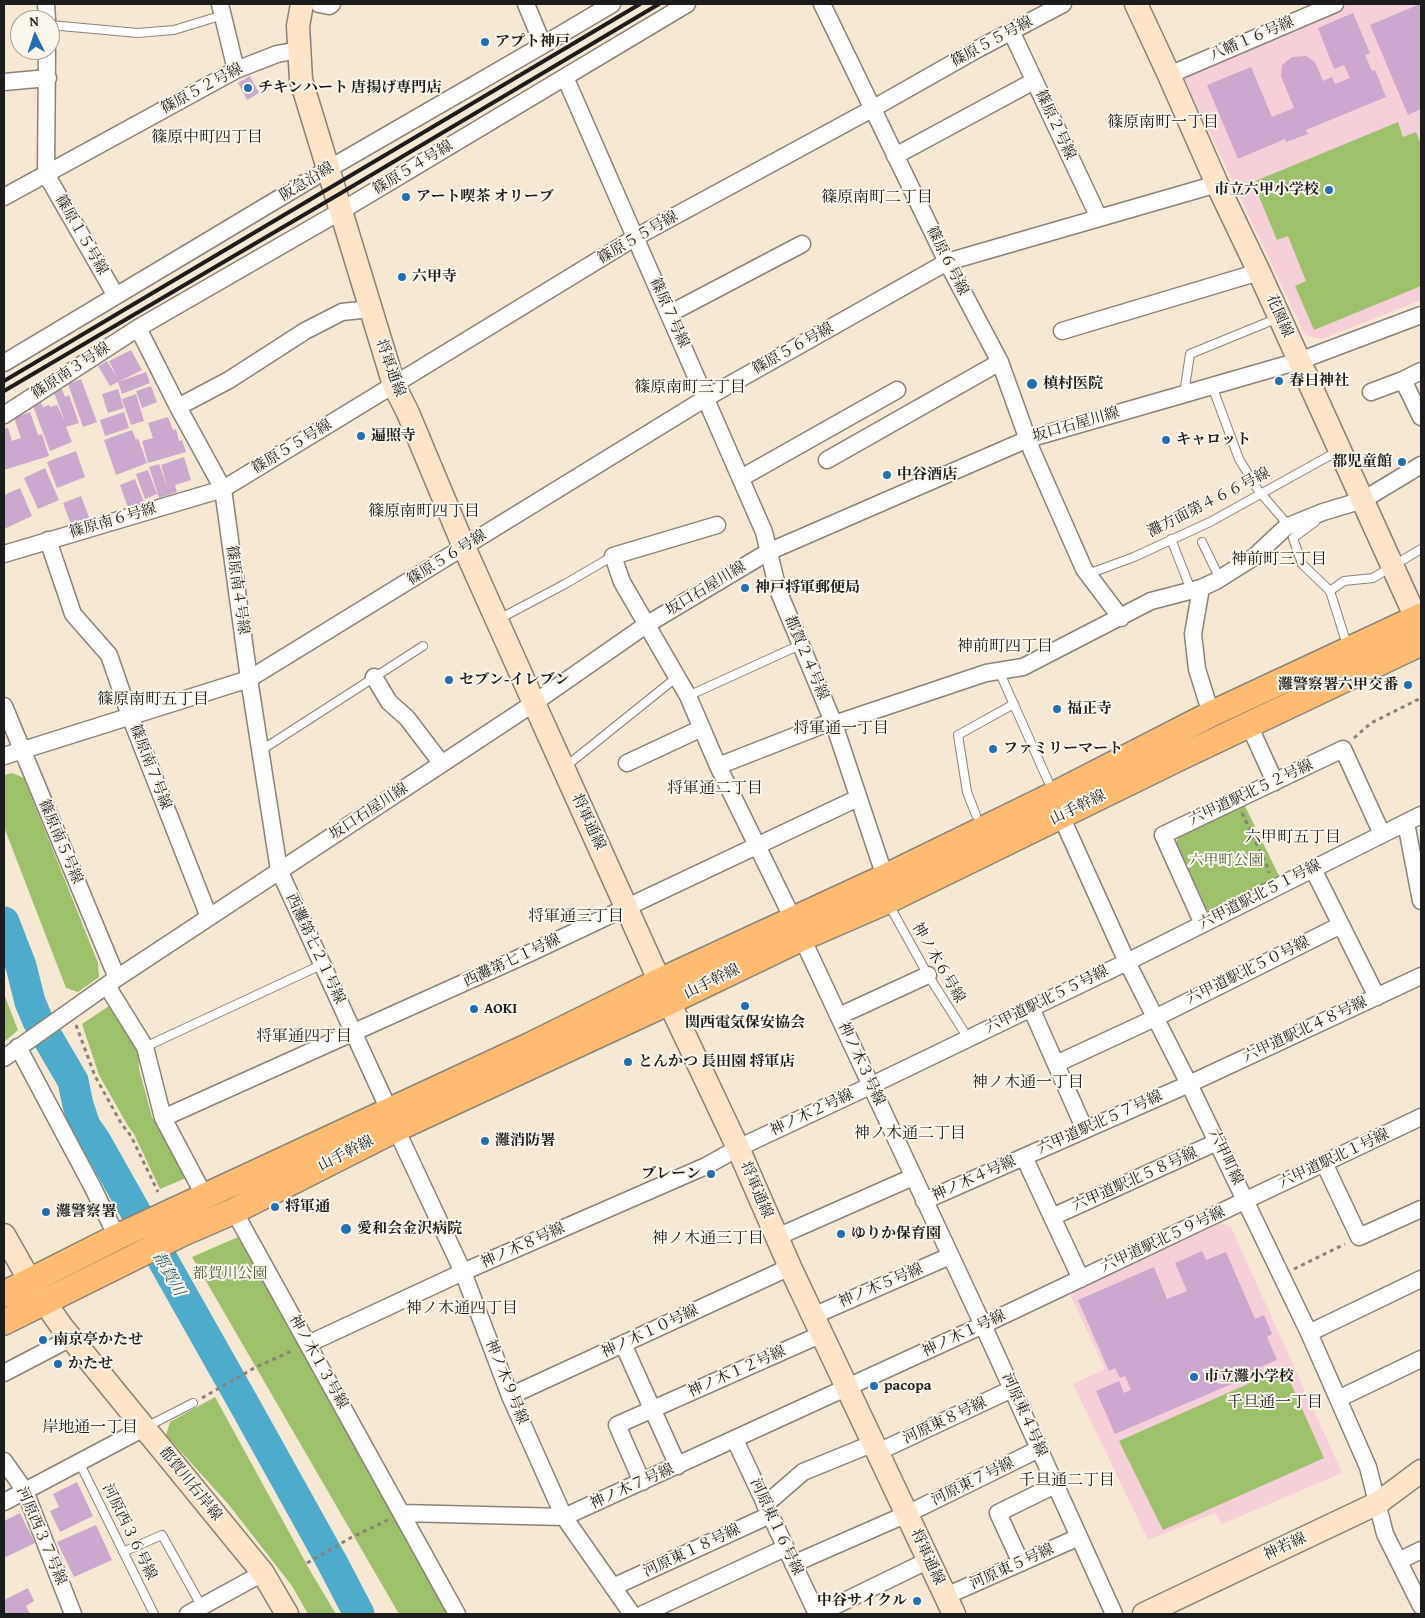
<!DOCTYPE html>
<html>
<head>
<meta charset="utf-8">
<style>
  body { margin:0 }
  #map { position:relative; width:1425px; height:1618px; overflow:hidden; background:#f6e8d2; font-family:"Gentium Book Plus",serif }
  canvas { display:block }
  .frame { position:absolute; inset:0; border:5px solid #1c1c1c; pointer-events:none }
  .north { position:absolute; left:10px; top:10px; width:50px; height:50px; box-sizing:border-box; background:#fbf7ec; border:1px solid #a29f99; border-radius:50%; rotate:356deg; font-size:14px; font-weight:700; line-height:20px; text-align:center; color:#1c1c1c }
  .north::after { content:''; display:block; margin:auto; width:18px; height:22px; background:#1f6fb2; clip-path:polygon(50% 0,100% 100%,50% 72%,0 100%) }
</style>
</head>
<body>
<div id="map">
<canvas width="1425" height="1618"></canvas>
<div class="frame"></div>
<div class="north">N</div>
</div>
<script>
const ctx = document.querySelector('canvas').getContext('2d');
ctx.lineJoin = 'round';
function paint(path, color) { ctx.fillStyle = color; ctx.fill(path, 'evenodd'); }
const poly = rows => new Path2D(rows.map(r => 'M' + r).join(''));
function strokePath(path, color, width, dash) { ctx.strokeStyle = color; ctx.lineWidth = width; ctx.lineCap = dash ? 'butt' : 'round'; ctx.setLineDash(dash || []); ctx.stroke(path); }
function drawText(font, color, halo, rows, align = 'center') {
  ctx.font = font + ' "Gentium Book Plus","Noto Serif JP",serif'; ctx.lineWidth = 4; ctx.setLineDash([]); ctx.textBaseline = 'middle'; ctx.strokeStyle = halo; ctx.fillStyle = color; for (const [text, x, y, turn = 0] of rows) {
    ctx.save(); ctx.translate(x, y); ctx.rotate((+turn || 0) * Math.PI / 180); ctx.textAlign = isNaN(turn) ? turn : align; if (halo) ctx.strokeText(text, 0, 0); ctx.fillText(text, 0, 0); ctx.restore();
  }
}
const built = poly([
  [1349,4,1421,4,1421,300,1322,339,1305,335,1185,80,1189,71],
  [1220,1223,1231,1227,1342,1473,1222,1524,1215,1513,1148,1540,1073,1384,1105,1369,1070,1294]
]);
const green = poly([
  [1398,122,1403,137,1416,132,1421,144,1421,286,1314,330,1295,286,1306,281,1288,236,1277,240,1253,182],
  [12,773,24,778,98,963,99,977,78,992,66,988,4,827,4,775],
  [1244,804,1281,880,1214,914,1203,907,1175,846,1179,834],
  [4,994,18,1030,4,1042],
  [109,1006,138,1049,139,1069,152,1117,186,1178,160,1189,134,1134,128,1126,99,1075,82,1024],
  [238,1237,390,1508,448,1614,399,1614,192,1257],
  [1284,1368,1324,1458,1163,1530,1119,1441],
  [215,1397,312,1574,336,1614,308,1614,292,1586,229,1505,166,1435,170,1422]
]);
const river = poly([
  [4,922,21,966,30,1002,38,1021,73,1081,78,1105,85,1126,95,1140,244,1404,333,1564,359,1614]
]);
const building = poly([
  [1420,4,1421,109,1408,115,1370,25],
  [1353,13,1370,53,1365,55,1372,71,1375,70,1386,97,1306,130,1308,134,1286,142,1285,139,1238,159,1207,85,1251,67,1272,117,1294,108,1281,76,1282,65,1292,57,1306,56,1315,62,1323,81,1332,77,1335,84,1350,78,1344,65,1334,69,1318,28],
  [250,76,259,93,247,100,238,83],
  [131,350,142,370,110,386,98,366,107,361,117,377,109,361],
  [146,372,150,383,122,394,118,382],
  [81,379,97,422,83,427,68,384],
  [151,386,157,402,142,408,136,391],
  [62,389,65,397,69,395,79,423,66,427,72,442,50,451,33,406,41,403,43,407,49,405,50,407,57,405,65,422,54,392],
  [118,389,124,408,108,413,102,394],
  [136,394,144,421,131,425,122,399],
  [30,412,38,435,42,434,49,456,4,470,4,429,8,428,12,441,21,438,14,418],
  [124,412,129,428,105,436,100,420],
  [168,417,173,430,176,429,179,441,182,440,186,452,148,463,142,441,153,438,148,423],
  [132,430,136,440,138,438,147,463,116,475,104,440],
  [76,451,85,477,57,488,47,462],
  [184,457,191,480,175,485,177,492,159,498,149,467,159,464,168,489,161,465],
  [45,468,59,500,38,509,24,478],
  [148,470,157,494,145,499,136,474],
  [135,479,144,502,128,508,120,485],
  [20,488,32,516,4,529,4,495],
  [81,496,90,520,72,527,63,503],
  [1202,1251,1206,1260,1226,1252,1255,1319,1264,1315,1272,1334,1267,1337,1277,1360,1255,1369,1257,1373,1115,1434,1096,1391,1119,1381,1124,1393,1131,1390,1125,1376,1120,1378,1115,1368,1109,1371,1078,1300,1154,1267,1167,1299,1187,1291,1175,1263],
  [77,1482,93,1516,60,1532,50,1511,59,1507,53,1494],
  [20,1513,35,1543,4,1558,4,1521],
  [96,1525,112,1560,74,1577,57,1542],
  [28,1588,34,1601,26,1606,30,1614,4,1614,4,1600]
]);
const path = poly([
  [1354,738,1371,723,1421,698],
  [1242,813,1268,868,1269,873],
  [76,1025,95,1076,121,1123,131,1136,158,1192],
  [1294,1269,1345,1244],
  [202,1398,256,1367,294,1350],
  [307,1563,352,1537,388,1520]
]);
const lane = poly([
  [50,25,138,33,174,30,223,15],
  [1212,386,1239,459,1258,490,1289,526],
  [1184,394,1190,354,1278,318],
  [1315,522,1293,538,1302,564,1330,591,1348,648],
  [1171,539,1191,590],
  [1202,542,1220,579],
  [1088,574,1134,557,1210,522,1338,451],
  [1330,591,1344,581,1373,578,1421,549],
  [499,619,565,584,613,556],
  [999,671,1048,781],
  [688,696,800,645],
  [260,751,423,646],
  [565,767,677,677],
  [976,815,967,792,958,735,1014,704],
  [889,905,928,975,968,1038],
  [145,1047,321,965],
  [146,1427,193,1403],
  [79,1462,154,1614],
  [123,1552,162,1535,202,1607]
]);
const street = poly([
  [46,4,47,20],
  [220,4,236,70],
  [319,4,329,6,332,4],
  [526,4,543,45],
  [822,4,947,262,1000,362,1032,451,1084,569,1121,618],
  [1011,31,1099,218],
  [47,50,46,174,116,296],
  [1169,75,1335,4],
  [565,77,764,532,778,590,834,724,885,877],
  [4,82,48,78],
  [895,156,1034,81],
  [4,197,236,70,277,54,299,50],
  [669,314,802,244],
  [138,328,178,407,223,489,249,679,279,870,389,1110,396,1129,463,1272,510,1396,564,1517,632,1614],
  [1062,331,1259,272],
  [4,363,318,175,543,45,612,4],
  [1421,371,1403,380,1421,417],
  [1371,392,1403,380],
  [178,407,229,380,305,331,342,312,370,309],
  [4,415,138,328,341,211,687,4],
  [827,460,1000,362],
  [741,478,897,390],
  [717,525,613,556,622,582,688,696,718,766,793,919],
  [48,540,73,614,109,655,130,716,209,917],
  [4,554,223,489,636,237,872,109,976,50,1063,4],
  [1201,588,1193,634,1197,669,1211,714],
  [374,677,389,702,407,718,442,764],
  [4,706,117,978],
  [1249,725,1275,782],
  [4,756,249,679,706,398,947,262,1217,184],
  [627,763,702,728],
  [718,766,823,725,834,724,986,673,1023,667,1151,601,1201,588,1216,581,1254,557,1286,527,1323,512,1363,500,1421,465],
  [1061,816,1127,962,1189,1084,1309,1333,1368,1467,1385,1534,1421,1606],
  [1406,823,1421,901],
  [1313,869,1377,997],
  [1203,924,1163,835,1343,749,1382,834],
  [802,938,983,1325,1114,1614],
  [107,986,145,1047,163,1118,205,1197],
  [1031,1008,1085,1130],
  [839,1016,928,975],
  [18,1047,92,1186,117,1237],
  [4,1058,117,978,534,703,646,625,768,552,1028,439,1299,361,1421,315],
  [1056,1064,1155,1018,1341,925],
  [163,1118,530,953,858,798],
  [1024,1157,1081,1279],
  [1324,1163,1359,1237,1421,1209],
  [924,1201,1189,1084,1421,976],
  [234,1211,457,1614],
  [1052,1217,1217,1142],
  [777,1237,913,1177],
  [813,1316,950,1256],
  [1309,1333,1421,1279],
  [308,1344,463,1272,706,1166,738,1148,872,1085,1127,962,1421,815],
  [623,1344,678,1466],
  [4,1373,71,1338],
  [510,1396,790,1267],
  [1338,1399,1421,1359],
  [735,1440,817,1614],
  [878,1452,1012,1389],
  [4,1461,25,1491,73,1614],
  [642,1482,617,1425,822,1334],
  [4,1502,144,1428],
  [765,1505,803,1472,874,1443],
  [401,1513,564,1517,983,1325,1421,1117],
  [1399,1561,1421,1550],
  [1021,1563,998,1513,1055,1485],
  [793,1564,907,1514,1039,1449],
  [613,1587,770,1515],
  [946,1596,1079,1537],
  [188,1614,263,1573],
  [643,1614,785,1548],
  [818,1614,929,1560]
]);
const secondary = poly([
  [302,4,298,26,301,80,394,385,408,413,464,547,534,703,669,1002,738,1148,790,1267,954,1614],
  [1136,4,1169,75,1217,184,1259,272,1421,629],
  [4,1235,30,1281,62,1327,263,1573,287,1614],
  [1144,1614,1378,1503,1421,1471]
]);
const primary = poly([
  [4,1294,117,1237,531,1045,660,981,885,877,1053,795,1211,714,1421,616],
  [4,1322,181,1234,234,1211,396,1129,669,1002,802,938,887,901,1183,756,1421,643]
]);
const rail = poly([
  [4,381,640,4],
  [4,391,336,196,659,4]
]);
const markers = [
  [485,42,5,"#1f6fb2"],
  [248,88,5,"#1f6fb2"],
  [1329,190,5,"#1f6fb2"],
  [406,197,5,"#1f6fb2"],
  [402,277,5,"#1f6fb2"],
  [1279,381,5,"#1f6fb2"],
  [1032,384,6,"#1f6fb2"],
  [361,436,5,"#1f6fb2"],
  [1166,440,5,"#1f6fb2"],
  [1402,462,5,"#1f6fb2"],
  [887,475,5,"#1f6fb2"],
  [745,588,5,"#1f6fb2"],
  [449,680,5,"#1f6fb2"],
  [1408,685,5,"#1f6fb2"],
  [1057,709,5,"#1f6fb2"],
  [993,749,5,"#1f6fb2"],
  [745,1006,5,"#1f6fb2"],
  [474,1009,5,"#1f6fb2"],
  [628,1062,5,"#1f6fb2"],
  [485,1141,5,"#1f6fb2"],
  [711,1174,5,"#1f6fb2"],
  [275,1207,5,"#1f6fb2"],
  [46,1212,5,"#1f6fb2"],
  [346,1229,6,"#1f6fb2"],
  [841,1234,5,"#1f6fb2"],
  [43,1340,5,"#1f6fb2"],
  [58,1364,5,"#1f6fb2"],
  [1194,1377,5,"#1f6fb2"],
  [874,1386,5,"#1f6fb2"],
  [917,1601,5,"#1f6fb2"]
];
const streetNames = [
  ["八幡１６号線",1252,39,-23],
  ["篠原５５号線",992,42,-28],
  ["篠原５２号線",202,89,-28],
  ["篠原２号線",1055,125,65],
  ["篠原５４号線",413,168,-31],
  ["阪急沿線",307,182,-31],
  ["篠原１５号線",81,235,60],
  ["篠原５５号線",638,238,-30],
  ["篠原６号線",947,261,63],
  ["篠原７号線",669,313,66],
  ["花園線",1279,316,66],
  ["篠原５６号線",793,349,-29],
  ["将軍通線",390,368,70],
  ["篠原南３号線",71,371,-33],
  ["坂口石屋川線",1076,425,-16],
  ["篠原５５号線",292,447,-31],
  ["灘方面第４６６号線",1209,503,-27],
  ["篠原南６号線",113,521,-16],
  ["篠原５６号線",447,558,-32],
  ["坂口石屋川線",706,589,-31],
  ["篠原南４号線",237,590,82],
  ["都賀２４号線",806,658,67],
  ["篠原南７号線",150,767,69],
  ["六甲道駅北５２号線",1251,793,-25],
  ["山手幹線",1078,808,-26],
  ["坂口石屋川線",369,812,-33],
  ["将軍通線",588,822,65],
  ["篠原南５号線",60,842,67],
  ["六甲道駅北５１号線",1260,895,-27],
  ["西灘第七２１号線",315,949,65],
  ["西灘第七１号線",512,961,-25],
  ["神ノ木６号線",938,963,60],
  ["六甲道駅北５０号線",1248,971,-26],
  ["山手幹線",712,982,-26],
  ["六甲道駅北５５号線",1047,1000,-26],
  ["六甲道駅北４８号線",1305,1030,-25],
  ["神ノ木３号線",861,1064,65],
  ["神ノ木２号線",812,1113,-25],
  ["六甲道駅北５７号線",1100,1123,-24],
  ["山手幹線",346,1154,-27],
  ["六甲町線",1225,1157,64],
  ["六甲道駅北１号線",1334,1159,-25],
  ["神ノ木４号線",974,1179,-24],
  ["六甲道駅北５８号線",1135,1180,-24],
  ["将軍通線",756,1190,67],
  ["六甲道駅北５９号線",1163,1240,-25],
  ["神ノ木８号線",523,1246,-24],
  ["神ノ木５号線",881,1286,-23],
  ["神ノ木１０号線",650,1332,-25],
  ["神ノ木１号線",964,1334,-25],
  ["神ノ木１３号線",318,1362,61],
  ["神ノ木１２号線",737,1372,-24],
  ["神ノ木９号線",506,1382,68],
  ["河原東４号線",1024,1415,66],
  ["河原東８号線",945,1421,-25],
  ["河原東７号線",973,1482,-26],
  ["都賀川右岸線",190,1484,51],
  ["神ノ木７号線",632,1487,-24],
  ["河原東１６号線",776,1527,65],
  ["河原西３６号線",129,1532,64],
  ["河原西３７号線",41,1536,67],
  ["神若線",1285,1547,-25],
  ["河原東１８号線",692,1551,-25],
  ["将軍通線",927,1557,65],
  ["河原東５号線",1012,1567,-24]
];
const poiNames = [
  ["アプト神戸",495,42],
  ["チキンハート 唐揚げ専門店",258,88],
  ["市立六甲小学校",1319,190,"right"],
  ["アート喫茶 オリーブ",416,197],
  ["六甲寺",412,277],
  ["春日神社",1289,381],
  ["槙村医院",1043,384],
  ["遍照寺",371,436],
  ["キャロット",1176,440],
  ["都児童館",1392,462,"right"],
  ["中谷酒店",897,475],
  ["神戸将軍郵便局",755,588],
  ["セブン-イレブン",459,680],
  ["灘警察署六甲交番",1398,685,"right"],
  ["福正寺",1067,709],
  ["ファミリーマート",1003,749],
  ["AOKI",484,1009],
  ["関西電気保安協会",745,1023,"center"],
  ["とんかつ 長田園 将軍店",638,1062],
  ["灘消防署",495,1141],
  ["ブレーン",701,1174,"right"],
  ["将軍通",285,1207],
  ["灘警察署",56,1212],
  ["愛和会金沢病院",357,1229],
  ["ゆりか保育園",851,1234],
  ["南京亭かたせ",53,1340],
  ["かたせ",68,1364],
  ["市立灘小学校",1204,1377],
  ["pacopa",884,1386],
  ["中谷サイクル",907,1601,"right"]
];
const parkNames = [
  ["六甲町公園",1226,861],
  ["都賀川公園",230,1274]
];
const neighbourhoodNames = [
  ["篠原南町一丁目",1163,123],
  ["篠原中町四丁目",207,138],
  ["篠原南町二丁目",877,198],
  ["篠原南町三丁目",690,388],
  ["篠原南町四丁目",424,512],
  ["神前町三丁目",1279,560],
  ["神前町四丁目",1005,647],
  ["篠原南町五丁目",153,700],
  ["将軍通一丁目",841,729],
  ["将軍通二丁目",715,789],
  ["六甲町五丁目",1293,838],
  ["将軍通三丁目",576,917],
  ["将軍通四丁目",304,1037],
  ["神ノ木通一丁目",1028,1083],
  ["神ノ木通二丁目",910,1134],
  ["神ノ木通三丁目",708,1239],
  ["神ノ木通四丁目",462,1309],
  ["千旦通一丁目",1275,1403],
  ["岸地通一丁目",90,1428],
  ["千旦通二丁目",1067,1481]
];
const waterNames = [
  ["都賀川",168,1274,61]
];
paint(built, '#f6cfd8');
paint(green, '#9dc16b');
strokePath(river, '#4dabcb', 31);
paint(building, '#cba9ce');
strokePath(lane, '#898277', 10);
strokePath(street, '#898277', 19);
strokePath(secondary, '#898277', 25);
strokePath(primary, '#898277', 28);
strokePath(path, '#898277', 3, [4, 4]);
strokePath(lane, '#fff', 8);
strokePath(street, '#fff', 16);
strokePath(secondary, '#ffe4c6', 22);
strokePath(primary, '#ffbb71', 25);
strokePath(rail, '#1c1c1c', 4);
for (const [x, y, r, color] of markers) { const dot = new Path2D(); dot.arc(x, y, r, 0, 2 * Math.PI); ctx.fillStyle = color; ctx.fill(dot); strokePath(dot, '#fbf7ec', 2); }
drawText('15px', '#1c1c1c', '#fbf7ec', streetNames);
drawText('bold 15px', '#1c1c1c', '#fbf7ec', poiNames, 'left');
drawText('15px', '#505e3c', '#fbf7ec', parkNames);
drawText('16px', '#1c1c1c', '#fbf7ec', neighbourhoodNames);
drawText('italic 16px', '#325c6b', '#fbf7ec', waterNames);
</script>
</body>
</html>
